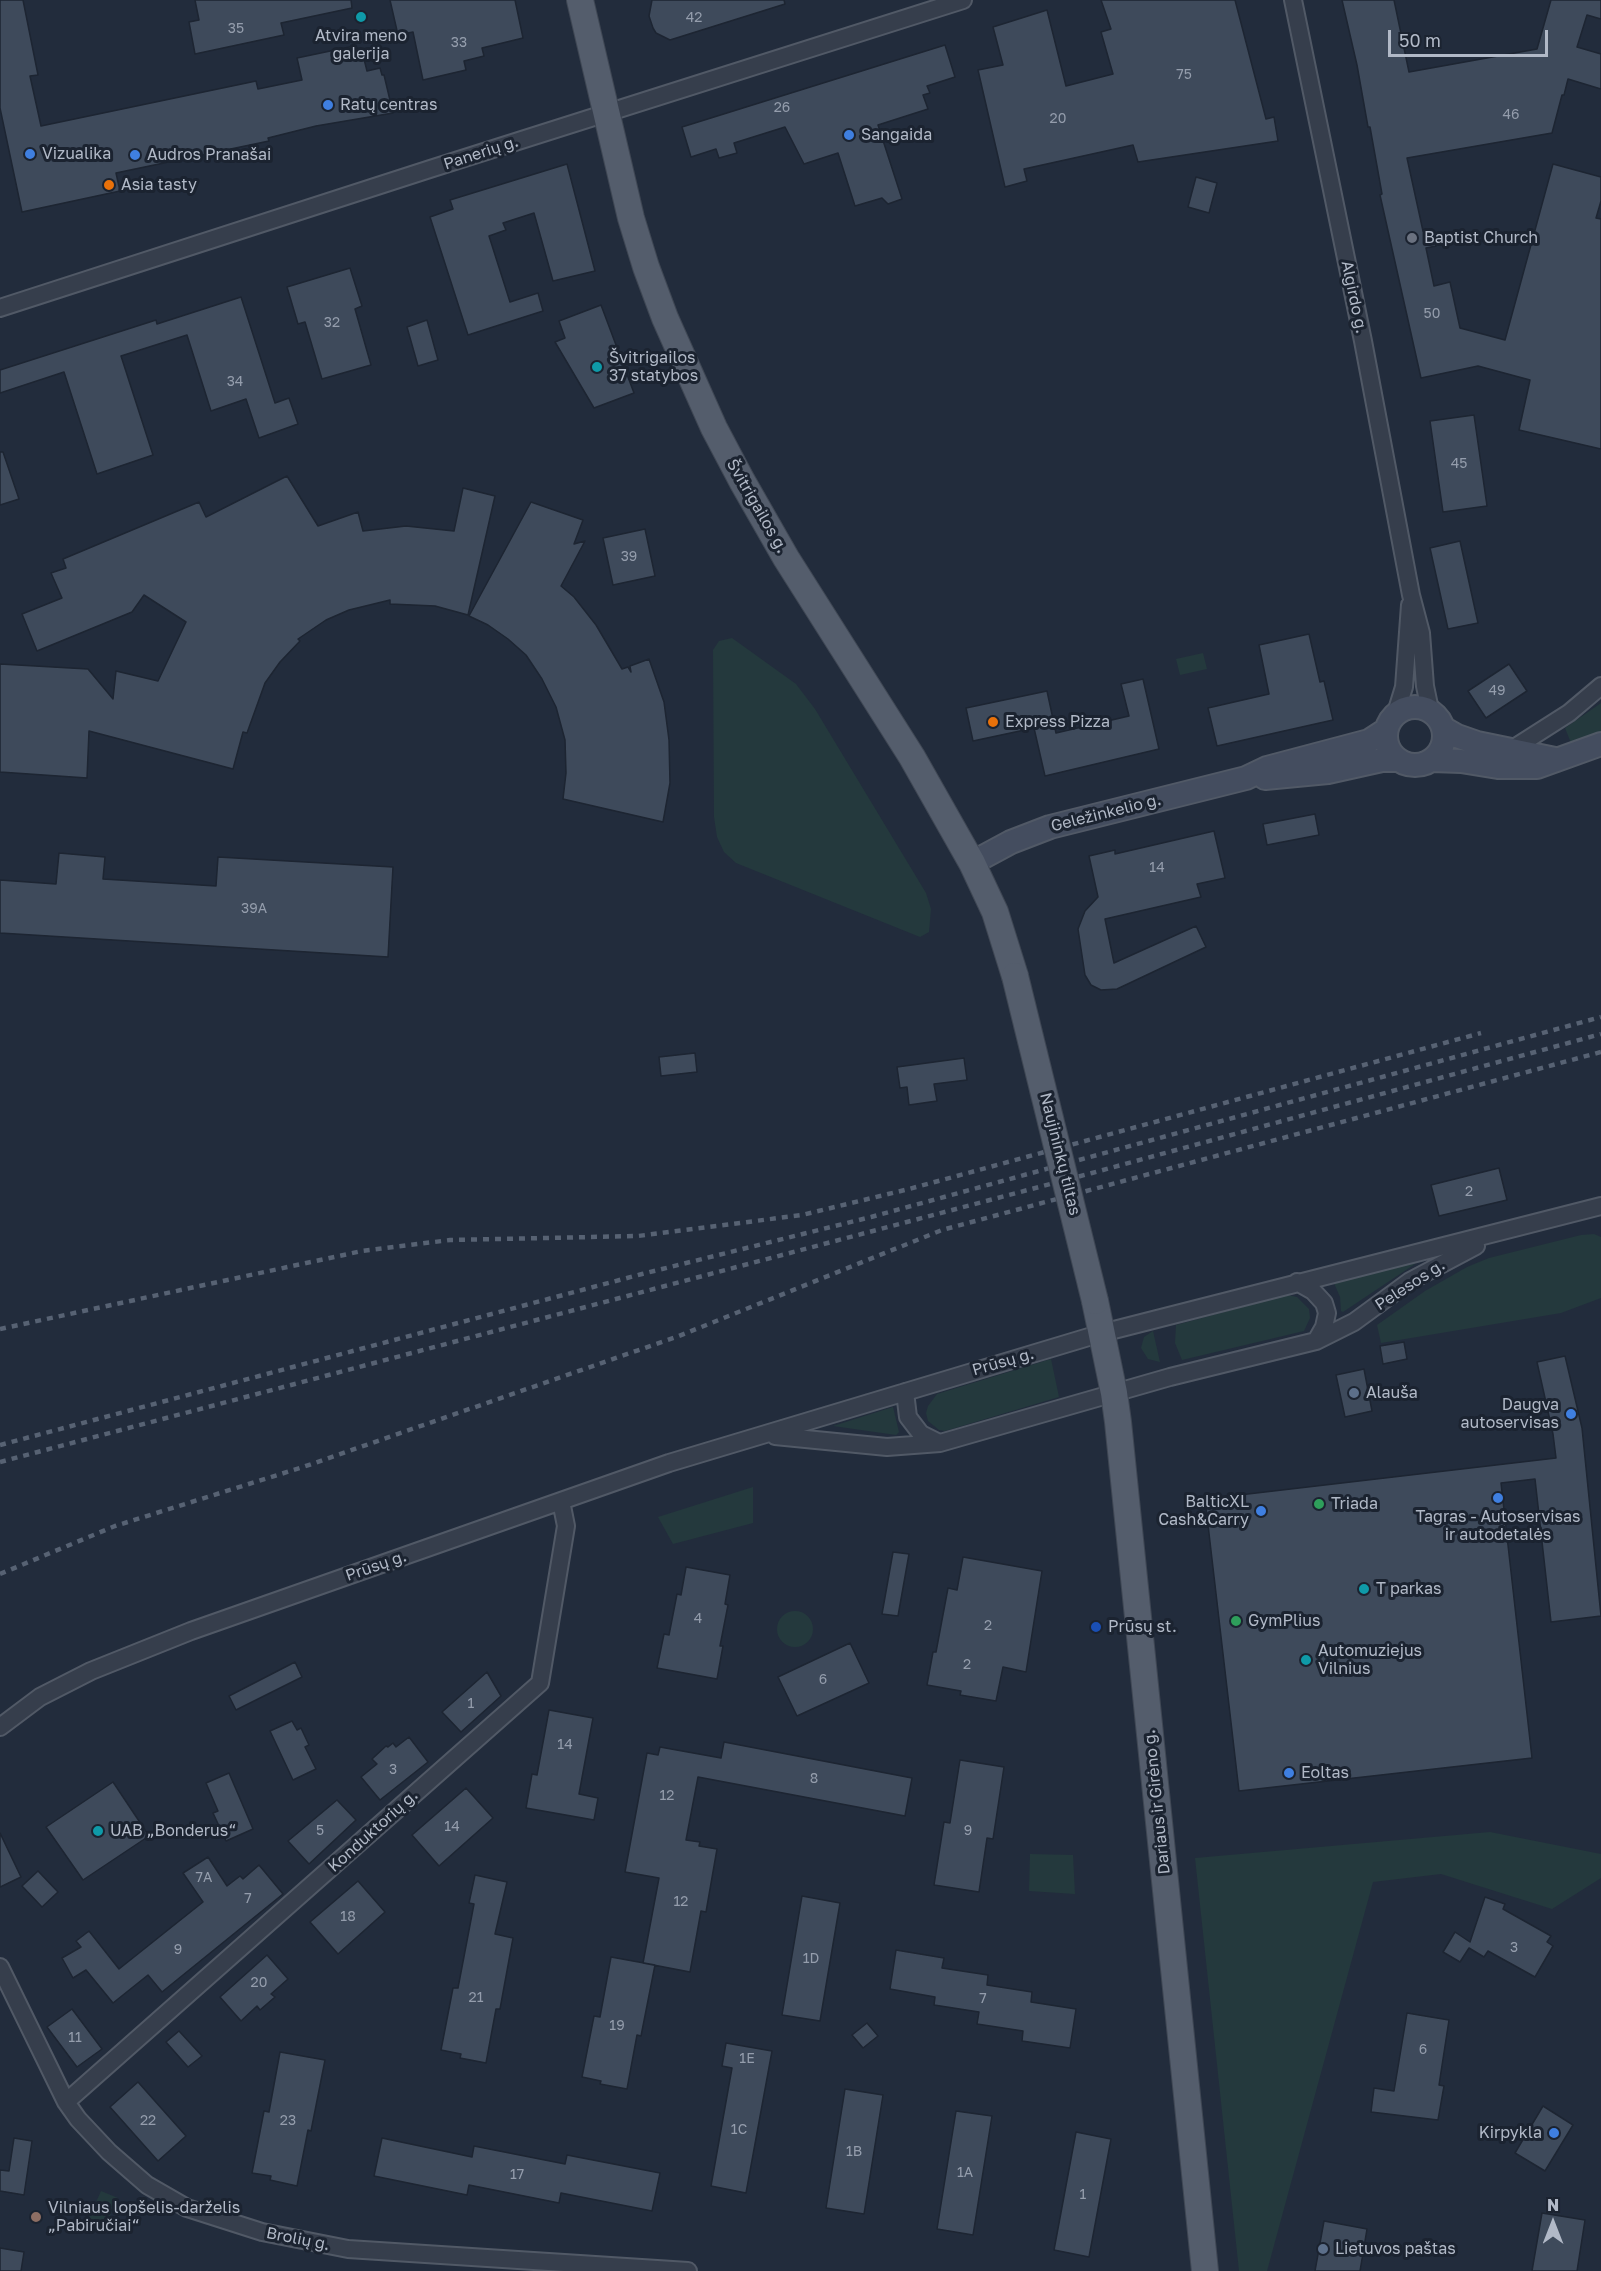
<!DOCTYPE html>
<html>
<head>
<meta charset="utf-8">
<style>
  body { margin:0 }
  #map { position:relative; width:1601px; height:2271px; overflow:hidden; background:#222c3c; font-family:"Golos Text",sans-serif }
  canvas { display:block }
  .north { position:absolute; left:1523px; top:2193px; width:60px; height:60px; -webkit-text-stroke:4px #1b2330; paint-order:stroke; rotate:0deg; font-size:16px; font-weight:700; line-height:24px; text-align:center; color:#b1b9c7 }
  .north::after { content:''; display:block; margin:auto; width:21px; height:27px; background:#b1b9c7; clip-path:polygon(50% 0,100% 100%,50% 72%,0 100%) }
  .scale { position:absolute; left:1388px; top:30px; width:160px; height:27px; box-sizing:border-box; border:3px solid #b1b9c7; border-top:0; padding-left:8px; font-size:18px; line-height:21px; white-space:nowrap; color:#b1b9c7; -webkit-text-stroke:4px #1b2330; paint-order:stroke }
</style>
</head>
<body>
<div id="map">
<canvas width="1601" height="2271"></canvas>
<div class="north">N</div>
<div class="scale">50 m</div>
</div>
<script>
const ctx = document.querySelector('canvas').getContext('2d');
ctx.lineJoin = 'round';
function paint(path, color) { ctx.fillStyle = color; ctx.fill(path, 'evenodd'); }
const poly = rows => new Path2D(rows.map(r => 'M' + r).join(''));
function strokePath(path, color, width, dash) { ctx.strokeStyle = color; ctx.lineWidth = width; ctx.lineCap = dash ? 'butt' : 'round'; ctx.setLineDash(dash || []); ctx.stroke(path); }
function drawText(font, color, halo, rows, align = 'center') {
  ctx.font = font + ' "Golos Text",sans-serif'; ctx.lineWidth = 6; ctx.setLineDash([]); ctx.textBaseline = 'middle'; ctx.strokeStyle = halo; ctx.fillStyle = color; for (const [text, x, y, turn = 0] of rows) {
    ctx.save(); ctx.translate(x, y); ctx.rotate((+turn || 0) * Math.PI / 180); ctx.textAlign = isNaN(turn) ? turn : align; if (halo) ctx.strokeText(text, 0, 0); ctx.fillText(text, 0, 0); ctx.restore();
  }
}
const green = poly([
  [732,638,796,684,815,709,926,893,931,909,929,932,920,937,736,863,724,852,717,837,714,817,713,650,719,641],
  [1203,653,1207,669,1180,675,1176,659],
  [1601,703,1601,731,1571,743,1565,728],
  [1594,1234,1601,1237,1601,1298,1561,1313,1381,1343,1377,1325,1425,1291,1467,1267,1489,1258,1581,1235],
  [1414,1262,1415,1264,1343,1312,1341,1311,1340,1297,1334,1283],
  [1287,1295,1297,1297,1309,1309,1310,1318,1304,1331,1182,1360,1175,1343,1176,1325],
  [1153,1331,1160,1362,1148,1359,1141,1348,1144,1337],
  [1051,1359,1059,1397,945,1431,939,1430,928,1421,926,1413,928,1406,937,1394],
  [893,1407,899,1432,896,1435,833,1426],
  [753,1487,753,1523,673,1544,658,1517],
  '777 1629a18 18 0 1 1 36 0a18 18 0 1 1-36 0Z',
  [1490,1832,1601,1854,1601,1878,1552,1909,1441,1874,1373,1882,1267,2271,1239,2271,1195,1858],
  [1030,1854,1073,1855,1075,1894,1029,1891],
  [101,2191,118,2198,106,2225,89,2218]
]);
const building = poly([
  [0,0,23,0,38,75,30,76,41,126,256,81,258,89,302,80,297,58,354,46,362,51,367,71,380,68,382,75,384,75,393,113,316,126,268,138,269,141,116,173,120,191,22,212,0,108,0,0],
  [195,0,351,0,352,8,281,23,284,35,195,54,189,22,199,20,195,0],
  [390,0,515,0,523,38,482,48,484,56,464,61,466,70,423,80,413,32,398,35,390,0],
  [652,0,784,0,785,4,670,40,656,33,653,28,649,16,652,0],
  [1101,0,1235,0,1266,119,1274,117,1278,141,1138,162,1133,145,1024,169,1027,181,1005,187,978,70,1003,65,993,27,1047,10,1066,86,1113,74,1101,32,1111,29,1101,0],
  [1342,0,1394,0,1409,72,1537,49,1551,0,1601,0,1601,19,1587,15,1577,47,1601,54,1601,89,1568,79,1564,95,1562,95,1552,133,1407,158,1423,231,1432,229,1436,246,1426,248,1434,286,1450,282,1460,328,1505,340,1553,164,1601,177,1601,201,1596,218,1601,219,1601,449,1519,430,1530,380,1478,366,1421,378,1380,195,1382,194,1370,127,1368,127,1357,65,1342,0],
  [945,45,955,77,927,86,930,93,923,95,928,109,878,125,902,199,888,204,882,198,855,206,838,153,804,164,785,127,734,143,737,153,719,158,716,149,691,157,682,127,945,45],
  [567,164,595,271,553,281,534,213,503,223,506,230,489,236,510,302,538,293,543,311,468,335,430,217,453,209,450,200,567,164],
  [1196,177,1217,183,1209,213,1188,207,1196,177],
  [350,268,362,306,355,309,371,365,322,379,305,322,298,324,287,287,350,268],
  [241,297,275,403,289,398,298,424,259,438,246,399,211,411,187,335,121,356,153,455,97,474,64,372,0,393,0,370,156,320,157,324,241,297],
  [601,305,634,393,594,408,555,342,565,338,559,321,601,305],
  [427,320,438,360,418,366,407,327,427,320],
  [1474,415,1487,506,1443,512,1430,421,1474,415],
  [0,452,3,452,19,499,0,505,0,452],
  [287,476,318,526,358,512,363,531,406,526,454,531,463,488,495,496,468,615,435,606,390,604,390,600,349,610,326,620,298,639,300,641,280,662,265,683,247,733,243,732,233,769,89,731,87,778,0,772,0,664,88,669,113,699,116,671,158,681,186,622,144,595,132,612,37,651,22,614,62,598,51,573,66,568,63,559,199,502,206,517,287,476],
  [531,502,583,520,574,544,585,541,561,586,574,597,596,625,622,669,628,667,631,672,630,666,649,659,664,702,669,740,670,783,663,822,563,799,566,773,565,740,556,707,542,679,526,655,508,639,488,625,469,616,531,502],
  [645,529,655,576,613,585,603,538,645,529],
  [1460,541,1478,623,1448,629,1430,548,1460,541],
  [1309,634,1320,682,1324,681,1333,720,1217,746,1208,708,1269,694,1259,645,1309,634],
  [1509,664,1527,691,1486,718,1468,691,1509,664],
  [1143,679,1159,749,1045,776,1034,728,973,741,966,708,1047,691,1056,733,1129,716,1121,684,1143,679],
  [1315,814,1319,835,1267,845,1263,824,1315,814],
  [1214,831,1225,878,1197,884,1201,897,1105,919,1114,963,1196,926,1206,947,1117,989,1101,990,1091,985,1085,975,1078,929,1085,911,1098,897,1089,856,1115,850,1115,854,1214,831],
  [59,853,105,857,103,879,216,886,218,857,393,867,388,957,0,933,0,880,56,884,59,853],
  [695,1053,697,1072,661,1076,659,1057,695,1053],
  [964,1058,967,1080,934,1084,937,1101,909,1105,907,1087,900,1088,897,1067,964,1058],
  [1499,1168,1507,1200,1439,1216,1431,1185,1499,1168],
  [1404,1342,1407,1359,1383,1364,1380,1346,1404,1342],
  [1565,1356,1582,1428,1601,1616,1551,1622,1535,1479,1501,1483,1532,1758,1239,1791,1205,1499,1556,1458,1553,1434,1537,1362,1565,1356],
  [1364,1369,1372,1411,1345,1417,1336,1375,1364,1369],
  [893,1552,909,1554,898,1616,882,1614,893,1552],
  [963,1557,1042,1571,1026,1672,1003,1667,996,1701,960,1695,961,1691,927,1685,933,1652,936,1652,948,1588,957,1590,963,1557],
  [686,1567,730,1575,725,1604,728,1605,720,1646,723,1646,717,1679,657,1668,664,1634,669,1635,677,1594,681,1595,686,1567],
  [850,1643,869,1683,797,1716,778,1677,850,1643],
  [295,1662,302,1677,236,1710,229,1696,295,1662],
  [487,1672,501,1696,461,1732,442,1712,487,1672],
  [549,1710,593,1718,579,1794,598,1798,594,1820,526,1808,532,1774,537,1775,549,1710],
  [292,1721,297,1730,301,1728,309,1745,305,1747,316,1769,293,1780,270,1731,292,1721],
  [409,1737,428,1762,380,1800,361,1777,377,1764,372,1759,386,1746,388,1747,393,1743,396,1747,409,1737],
  [724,1742,912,1778,905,1816,698,1777,686,1840,700,1842,699,1846,717,1849,706,1912,701,1911,690,1972,643,1963,659,1878,625,1872,647,1753,658,1755,660,1747,721,1758,724,1742],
  [960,1760,1004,1767,993,1839,987,1838,979,1892,934,1885,944,1822,950,1823,960,1760],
  [229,1773,253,1829,226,1841,213,1813,218,1811,206,1783,229,1773],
  [113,1782,149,1836,83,1880,46,1827,113,1782],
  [466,1788,493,1818,439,1866,412,1835,466,1788],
  [337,1800,356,1820,309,1864,288,1841,337,1800],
  [0,1833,21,1877,0,1887,0,1833],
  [208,1857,227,1886,240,1876,243,1879,259,1865,283,1894,162,1992,148,1975,113,2003,86,1970,73,1978,62,1958,81,1947,76,1941,89,1931,119,1969,203,1902,183,1873,208,1857],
  [38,1871,58,1892,42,1907,22,1886,38,1871],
  [475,1875,507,1882,495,1934,513,1938,500,2009,496,2009,486,2063,460,2058,461,2054,441,2050,453,1988,458,1988,474,1904,469,1903,475,1875],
  [358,1881,385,1912,338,1954,310,1922,358,1881],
  [802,1896,840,1903,820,2021,782,2015,802,1896],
  [1485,1897,1505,1904,1503,1909,1551,1936,1547,1942,1553,1946,1535,1977,1488,1951,1484,1957,1469,1948,1460,1962,1443,1952,1455,1932,1470,1942,1485,1897],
  [896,1950,944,1958,942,1968,988,1975,987,1985,1032,1992,1031,2002,1076,2009,1070,2048,1022,2041,1023,2031,977,2024,979,2012,934,2005,935,1997,890,1989,896,1950],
  [267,1955,288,1979,271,1994,275,1997,260,2010,257,2006,241,2021,220,1997,267,1955],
  [611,1957,655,1965,641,2036,637,2035,627,2089,600,2084,601,2081,582,2077,594,2016,600,2017,611,1957],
  [72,2009,102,2049,77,2067,47,2027,72,2009],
  [1407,2013,1449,2020,1439,2085,1444,2086,1438,2120,1371,2112,1374,2088,1394,2091,1407,2013],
  [867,2023,878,2036,863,2048,852,2035,867,2023],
  [179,2031,202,2056,188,2067,166,2042,179,2031],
  [726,2043,772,2051,746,2193,711,2186,732,2068,722,2066,726,2043],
  [280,2052,325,2060,311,2131,308,2130,297,2186,270,2180,271,2176,252,2173,264,2111,269,2112,280,2052],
  [138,2082,186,2136,158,2161,110,2107,138,2082],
  [845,2089,883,2095,864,2214,826,2208,845,2089],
  [1543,2106,1573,2125,1545,2171,1515,2153,1543,2106],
  [956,2111,992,2116,973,2235,937,2229,956,2111],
  [1076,2132,1111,2139,1089,2257,1054,2250,1076,2132],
  [14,2138,32,2141,24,2195,0,2191,0,2170,9,2171,14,2138],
  [382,2138,472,2157,474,2146,565,2164,567,2155,660,2173,652,2211,561,2193,559,2203,469,2185,467,2195,374,2176,382,2138],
  [1542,2213,1585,2220,1577,2271,1532,2271,1542,2213],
  [1324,2221,1367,2229,1360,2271,1315,2271,1324,2221],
  [0,2248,24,2252,21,2271,0,2271,0,2248]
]);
const minor = poly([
  [1293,0,1363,341,1411,595,1421,633,1425,686,1430,710],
  [0,308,430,169,963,0],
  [1396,713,1404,687,1410,605],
  [1511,750,1569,713,1601,686],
  [1297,1282,1313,1291,1324,1303,1327,1313,1324,1327,1316,1341],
  [905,1392,908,1417,921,1434,939,1443],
  [775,1436,887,1447,940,1443,1170,1377,1316,1341,1354,1322,1410,1281,1476,1246],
  [0,1727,40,1697,91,1671,191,1631,669,1463,1102,1333,1601,1206],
  [0,1967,66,2102,78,2119,109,2152,147,2185,187,2208,262,2232,348,2249,688,2271],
  [66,2102,540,1683,566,1526,561,1501]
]);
const secondary = poly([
  '1386 736a29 29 0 1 1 58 0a29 29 0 1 1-58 0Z',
  [1443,728,1457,736,1477,743,1555,759],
  [1432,760,1461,761,1498,767,1537,767,1601,744],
  [1265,778,1328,772,1382,760,1399,760],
  [972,863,1011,842,1050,827,1246,778,1267,768,1369,741,1386,730]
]);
const primary = poly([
  [580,0,631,218,646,267,665,318,714,428,742,481,786,558,912,757,972,863,995,912,1015,976],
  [1095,1301,1114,1393,1118,1422,1205,2271]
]);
const rail = poly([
  [0,1329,362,1251,450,1240,638,1236,802,1215,909,1189,1481,1033],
  [0,1445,642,1274,871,1217,1601,1017],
  [0,1462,1092,1173,1601,1034],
  [0,1574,115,1526,303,1467,679,1336,942,1230,1601,1052]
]);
const primaryBridge = poly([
  [1015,976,1095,1301]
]);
const markers = [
  [361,17,6,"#0f9aa8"],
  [328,105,6,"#3f7fe0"],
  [849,135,6,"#3f7fe0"],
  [30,154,6,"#3f7fe0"],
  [135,155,6,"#3f7fe0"],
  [109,185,6,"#e8710a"],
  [1412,238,6,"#6b7280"],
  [597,367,6,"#0f9aa8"],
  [993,722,6,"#e8710a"],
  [1354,1393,6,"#5c6f8a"],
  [1571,1414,6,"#3f7fe0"],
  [1498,1498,6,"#3f7fe0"],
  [1319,1504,6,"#2e9e5b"],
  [1261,1511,6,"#3f7fe0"],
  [1364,1589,6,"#0f9aa8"],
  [1236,1621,6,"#2e9e5b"],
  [1096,1627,6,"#1a4fb4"],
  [1306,1660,6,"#0f9aa8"],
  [1289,1773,6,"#3f7fe0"],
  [98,1831,6,"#0f9aa8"],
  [1554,2133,6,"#3f7fe0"],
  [36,2217,6,"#8d6e63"],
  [1323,2249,6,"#5c6f8a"]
];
const numberNames = [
  ["42",694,18],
  ["35",236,29],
  ["33",459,43],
  ["75",1184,75],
  ["26",782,108],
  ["46",1511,115],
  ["20",1058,119],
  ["50",1432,314],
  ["32",332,323],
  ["34",235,382],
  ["45",1459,464],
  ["39",629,557],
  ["49",1497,691],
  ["14",1157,868],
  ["39A",254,909],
  ["2",1469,1192],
  ["4",698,1619],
  ["2",988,1626],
  ["2",967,1665],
  ["6",823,1680],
  ["1",471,1704],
  ["14",565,1745],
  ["3",393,1770],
  ["8",814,1779],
  ["12",667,1796],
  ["14",452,1827],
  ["5",320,1831],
  ["9",968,1831],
  ["7A",204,1878],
  ["7",248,1899],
  ["12",681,1902],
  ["18",348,1917],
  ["3",1514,1948],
  ["9",178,1950],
  ["1D",811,1959],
  ["20",259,1983],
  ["21",476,1998],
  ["7",983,1999],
  ["19",617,2026],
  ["11",75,2038],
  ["6",1423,2050],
  ["1E",747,2059],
  ["22",148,2121],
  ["23",288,2121],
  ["1C",739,2130],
  ["1B",854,2152],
  ["1A",965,2173],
  ["17",517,2175],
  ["1",1083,2195]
];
const poiNames = [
  ["Atvira meno",361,36,"center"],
  ["galerija",361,54,"center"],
  ["Ratų centras",340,105],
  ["Sangaida",861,135],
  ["Vizualika",42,154],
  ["Audros Pranašai",147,155],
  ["Asia tasty",121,185],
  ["Baptist Church",1424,238],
  ["Švitrigailos",609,358],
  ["37 statybos",609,376],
  ["Express Pizza",1005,722],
  ["Alauša",1366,1393],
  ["Daugva",1559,1405,"right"],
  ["autoservisas",1559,1423,"right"],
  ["BalticXL",1249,1502,"right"],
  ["Cash&Carry",1249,1520,"right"],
  ["Triada",1331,1504],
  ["Tagras - Autoservisas",1498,1517,"center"],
  ["ir autodetalės",1498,1535,"center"],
  ["T parkas",1376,1589],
  ["GymPlius",1248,1621],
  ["Prūsų st.",1108,1627],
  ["Automuziejus",1318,1651],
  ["Vilnius",1318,1669],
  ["Eoltas",1301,1773],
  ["UAB „Bonderus“",110,1831],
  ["Kirpykla",1542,2133,"right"],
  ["Vilniaus lopšelis-darželis",48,2208],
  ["„Pabiručiai“",48,2226],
  ["Lietuvos paštas",1335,2249]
];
const streetNames = [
  ["Panerių g.",481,153,-18],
  ["Algirdo g.",1354,297,78],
  ["Švitrigailos g.",757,506,60],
  ["Geležinkelio g.",1106,813,-14],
  ["Naujininkų tiltas",1060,1154,76],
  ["Pelesos g.",1410,1285,-33],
  ["Prūsų g.",1003,1362,-16],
  ["Prūsų g.",376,1566,-19],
  ["Dariaus ir Girėno g.",1157,1802,-96],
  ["Konduktorių g.",373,1831,-42],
  ["Brolių g.",298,2239,11]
];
paint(green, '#24393d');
paint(building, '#3e4a5b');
strokePath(building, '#1d2532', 1.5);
strokePath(minor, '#515966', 20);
strokePath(secondary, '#515966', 26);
strokePath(primary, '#3f4754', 28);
strokePath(minor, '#363e4c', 16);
strokePath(secondary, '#444d5f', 22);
strokePath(primary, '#545d6c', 26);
strokePath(rail, '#576273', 4.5, [6, 6]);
strokePath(primaryBridge, '#3f4754', 28, []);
strokePath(primaryBridge, '#545d6c', 26);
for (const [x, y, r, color] of markers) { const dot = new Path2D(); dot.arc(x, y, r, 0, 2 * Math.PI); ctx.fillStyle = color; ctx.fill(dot); strokePath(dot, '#1b2330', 2); }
drawText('14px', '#949dac', null, numberNames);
drawText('16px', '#b1b9c7', '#1b2330', poiNames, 'left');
drawText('16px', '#b1b9c7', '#1b2330', streetNames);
</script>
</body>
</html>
